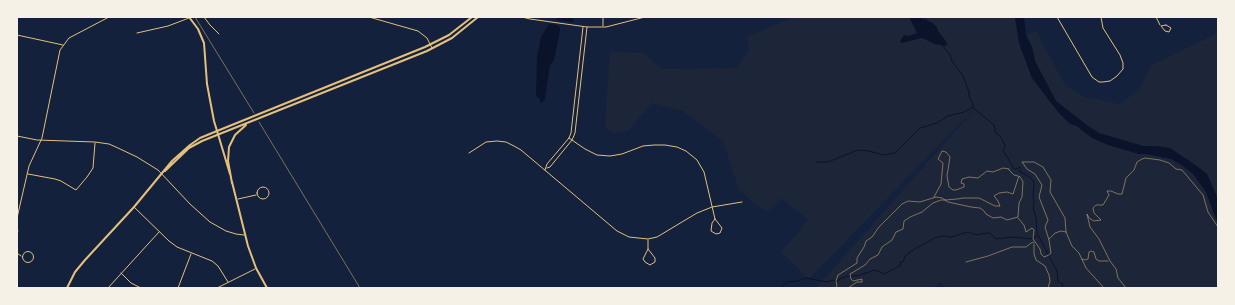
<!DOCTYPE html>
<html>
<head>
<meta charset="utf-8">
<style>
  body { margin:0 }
  #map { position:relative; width:1235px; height:305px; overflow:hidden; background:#14213d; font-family:"Source Sans 3",sans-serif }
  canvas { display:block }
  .frame { position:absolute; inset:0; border:18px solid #f6f1e7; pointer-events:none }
</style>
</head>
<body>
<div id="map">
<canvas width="1235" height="305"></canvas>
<div class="frame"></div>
</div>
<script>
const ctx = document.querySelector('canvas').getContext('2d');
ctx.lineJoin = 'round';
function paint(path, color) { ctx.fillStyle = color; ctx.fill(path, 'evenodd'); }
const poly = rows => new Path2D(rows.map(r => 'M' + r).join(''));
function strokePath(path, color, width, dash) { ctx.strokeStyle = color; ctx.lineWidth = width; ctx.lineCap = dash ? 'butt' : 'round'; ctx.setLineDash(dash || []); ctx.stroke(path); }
const green = poly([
  [793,17,1015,17,1019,43,1032,78,1059,113,1092,138,1139,154,1146,154,1171,159,1193,174,1199,182,1206,192,1218,224,1218,288,949,288,940,283,931,288,816,288,982,101,809,279,781,252,808,220,781,198,768,212,756,205,739,190,723,141,683,111,652,103,629,130,613,133,605,127,610,52,643,53,662,69,737,68,749,50,747,37],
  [1036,31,1065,85,1085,97,1120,104,1140,89,1151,65,1218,33,1218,199,1207,174,1187,159,1170,149,1156,146,1143,146,1099,133,1088,126,1056,101,1035,61,1032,47,1026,35]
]);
const water = poly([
  [556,17,572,17,574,21,573,22,560,21,556,19],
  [909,17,922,17,923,19,931,22,937,27,938,31,945,40,947,44,946,46,934,44,925,39,921,38,902,43,900,41,904,35,909,36,917,33],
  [1015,17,1024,17,1026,35,1032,47,1035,61,1056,101,1088,126,1099,133,1143,146,1156,146,1170,148,1201,169,1207,174,1218,199,1218,224,1206,192,1193,174,1182,165,1171,159,1146,154,1139,154,1108,145,1092,138,1077,126,1070,124,1059,113,1032,78,1019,43],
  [549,24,557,25,560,28,560,31,554,60,550,65,545,99,542,103,540,102,540,99,536,96,537,57,541,37]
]);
const stream = poly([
  [924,17,927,21],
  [943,46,950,55,952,61,963,76,969,92,969,96,973,104,973,108,994,125,996,133,1000,136,1005,145,1005,147,1003,150,1014,169,1017,169,1020,167,1021,169,1019,171,1031,178,1034,182,1033,197,1034,202,1033,208,1036,217,1037,233,1057,271,1058,281,1063,284,1062,288],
  [816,162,828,162,858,150,869,151,883,155,895,153,920,128,937,123,948,116,964,112,973,107],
  [763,288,764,288],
  [781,288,787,282,798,281,806,278,827,282,833,280,837,282,839,279,848,276,857,276,875,270,884,274,900,266,900,262,903,262,905,256,916,248,935,238,943,236,951,237,968,232,977,235,980,234,990,233,996,239,1014,237,1030,239,1038,236]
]);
const path = poly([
  [195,17,254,113],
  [259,122,360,288],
  [934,197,941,184,943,163,938,159,942,151,946,152,950,157,947,176,949,187,953,190,956,190,964,187,964,184,961,183,962,179,969,177,978,178,987,171,993,172,1003,168,1009,169,1009,170,1014,175,1018,176],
  [1018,218,1024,225,1026,232,1032,228,1034,230,1033,239,1040,249,1041,254,1044,257,1049,255,1051,253,1049,240,1045,227,1048,220,1039,197,1042,185,1035,174,1027,169,1022,162,1034,162,1043,167,1051,180,1050,192,1065,218,1066,232,1072,246,1079,253,1086,268,1104,288],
  [1049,239,1055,233,1061,231,1066,232],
  [1034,244,1034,254,1036,260,1045,266,1049,275,1050,281,1048,288],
  [1082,259,1085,260,1088,259,1089,252,1091,251,1094,252,1096,259,1099,261,1108,261],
  [966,262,988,256,1012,247,1026,247,1031,243,1034,242],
  [836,288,837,286,836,281,838,275,857,263,857,258,864,247,866,241,872,237,879,227,902,204,908,201,920,202,936,197,942,198,948,202,971,207,980,208,984,211,986,214,993,218,1001,217,1007,220,1018,217,1019,203,1022,197,1023,182,1021,178,1019,176,1013,194,1007,192,999,193,994,196,998,201,1000,206,995,206,979,198,963,198,957,199,945,200,941,200,933,203,922,212,910,217,904,221,903,229,896,232,892,240,882,247,878,255,870,259,865,265,850,274,851,279,853,281,862,279,862,282,857,282,848,288],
  [1126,288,1118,278,1116,269,1110,261,1099,239,1090,227,1087,214,1089,218,1094,221,1101,220,1094,213,1093,208,1096,205,1103,205,1109,195,1107,191,1111,191,1118,194,1122,194,1126,178,1134,170,1137,162,1142,159,1145,158,1160,160,1169,163,1176,169,1182,170,1203,195,1208,212,1218,227]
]);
const minor = poly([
  [204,17,210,25,219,34],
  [369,17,418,31,427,38,432,48],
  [522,17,530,19,587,27,606,27,645,17],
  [1057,17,1092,77,1099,82,1103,82,1110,81,1117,76,1123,69,1123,63,1120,55,1103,28,1101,17],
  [1156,17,1160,25],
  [1166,25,1171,28,1169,32,1165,31,1161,26,1166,25],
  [603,26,603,17],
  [137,33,168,26,189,18],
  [17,35,63,45],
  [17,136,37,140,95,142,109,144,118,148,137,157,158,170,190,204,210,222,226,231,236,234,244,235],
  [569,138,585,149,597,155,610,156,622,154,643,146,654,145,665,145,677,147,686,151,697,160,704,172,715,219],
  [469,153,486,142,497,141,506,142,514,146,521,150,617,231,629,237,648,239,657,237,697,213,712,207,742,202],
  [547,168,550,167,572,140,575,133,587,27],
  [545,170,547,164,569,138,571,133,583,27],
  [28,174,55,179,61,181,76,190,87,177,93,168,95,143],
  '257 193a6 6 0 1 1 12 0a6 6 0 1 1-12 0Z',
  [238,199,256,195],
  [134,207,169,241,177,247,212,261,218,266,228,282],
  [17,218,29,166,42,138,60,50,69,38,109,17],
  [715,219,722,228,720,233,716,234,711,231,712,223,715,219],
  [17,231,18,231],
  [648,240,648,249,655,258,655,262,650,265,645,262,643,259,648,249],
  '22.5 257a5.5 5.5 0 1 1 11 0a5.5 5.5 0 1 1-11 0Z',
  [17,253,21,256],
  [121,273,131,283,141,288],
  [108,288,159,232],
  [178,288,191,254],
  [217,288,255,269]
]);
const secondary = poly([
  [189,17,198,29,204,43,207,84,210,100,214,121,230,174],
  [232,182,248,246,256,268,267,288]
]);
const primary = poly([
  [165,171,189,148,202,141,427,51,452,38,478,17],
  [232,183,228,161,229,147,235,135,246,125],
  [67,288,75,272,85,260,134,207,172,161,190,145,200,138,217,131,425,47,449,35,472,17]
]);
paint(green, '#1d2539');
paint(water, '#0b132b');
strokePath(stream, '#0b132b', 1);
strokePath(path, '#e5c07b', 0.5);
strokePath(minor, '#e5c07b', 1);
strokePath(secondary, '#e5c07b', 2);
strokePath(primary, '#e5c07b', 2);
</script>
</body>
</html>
